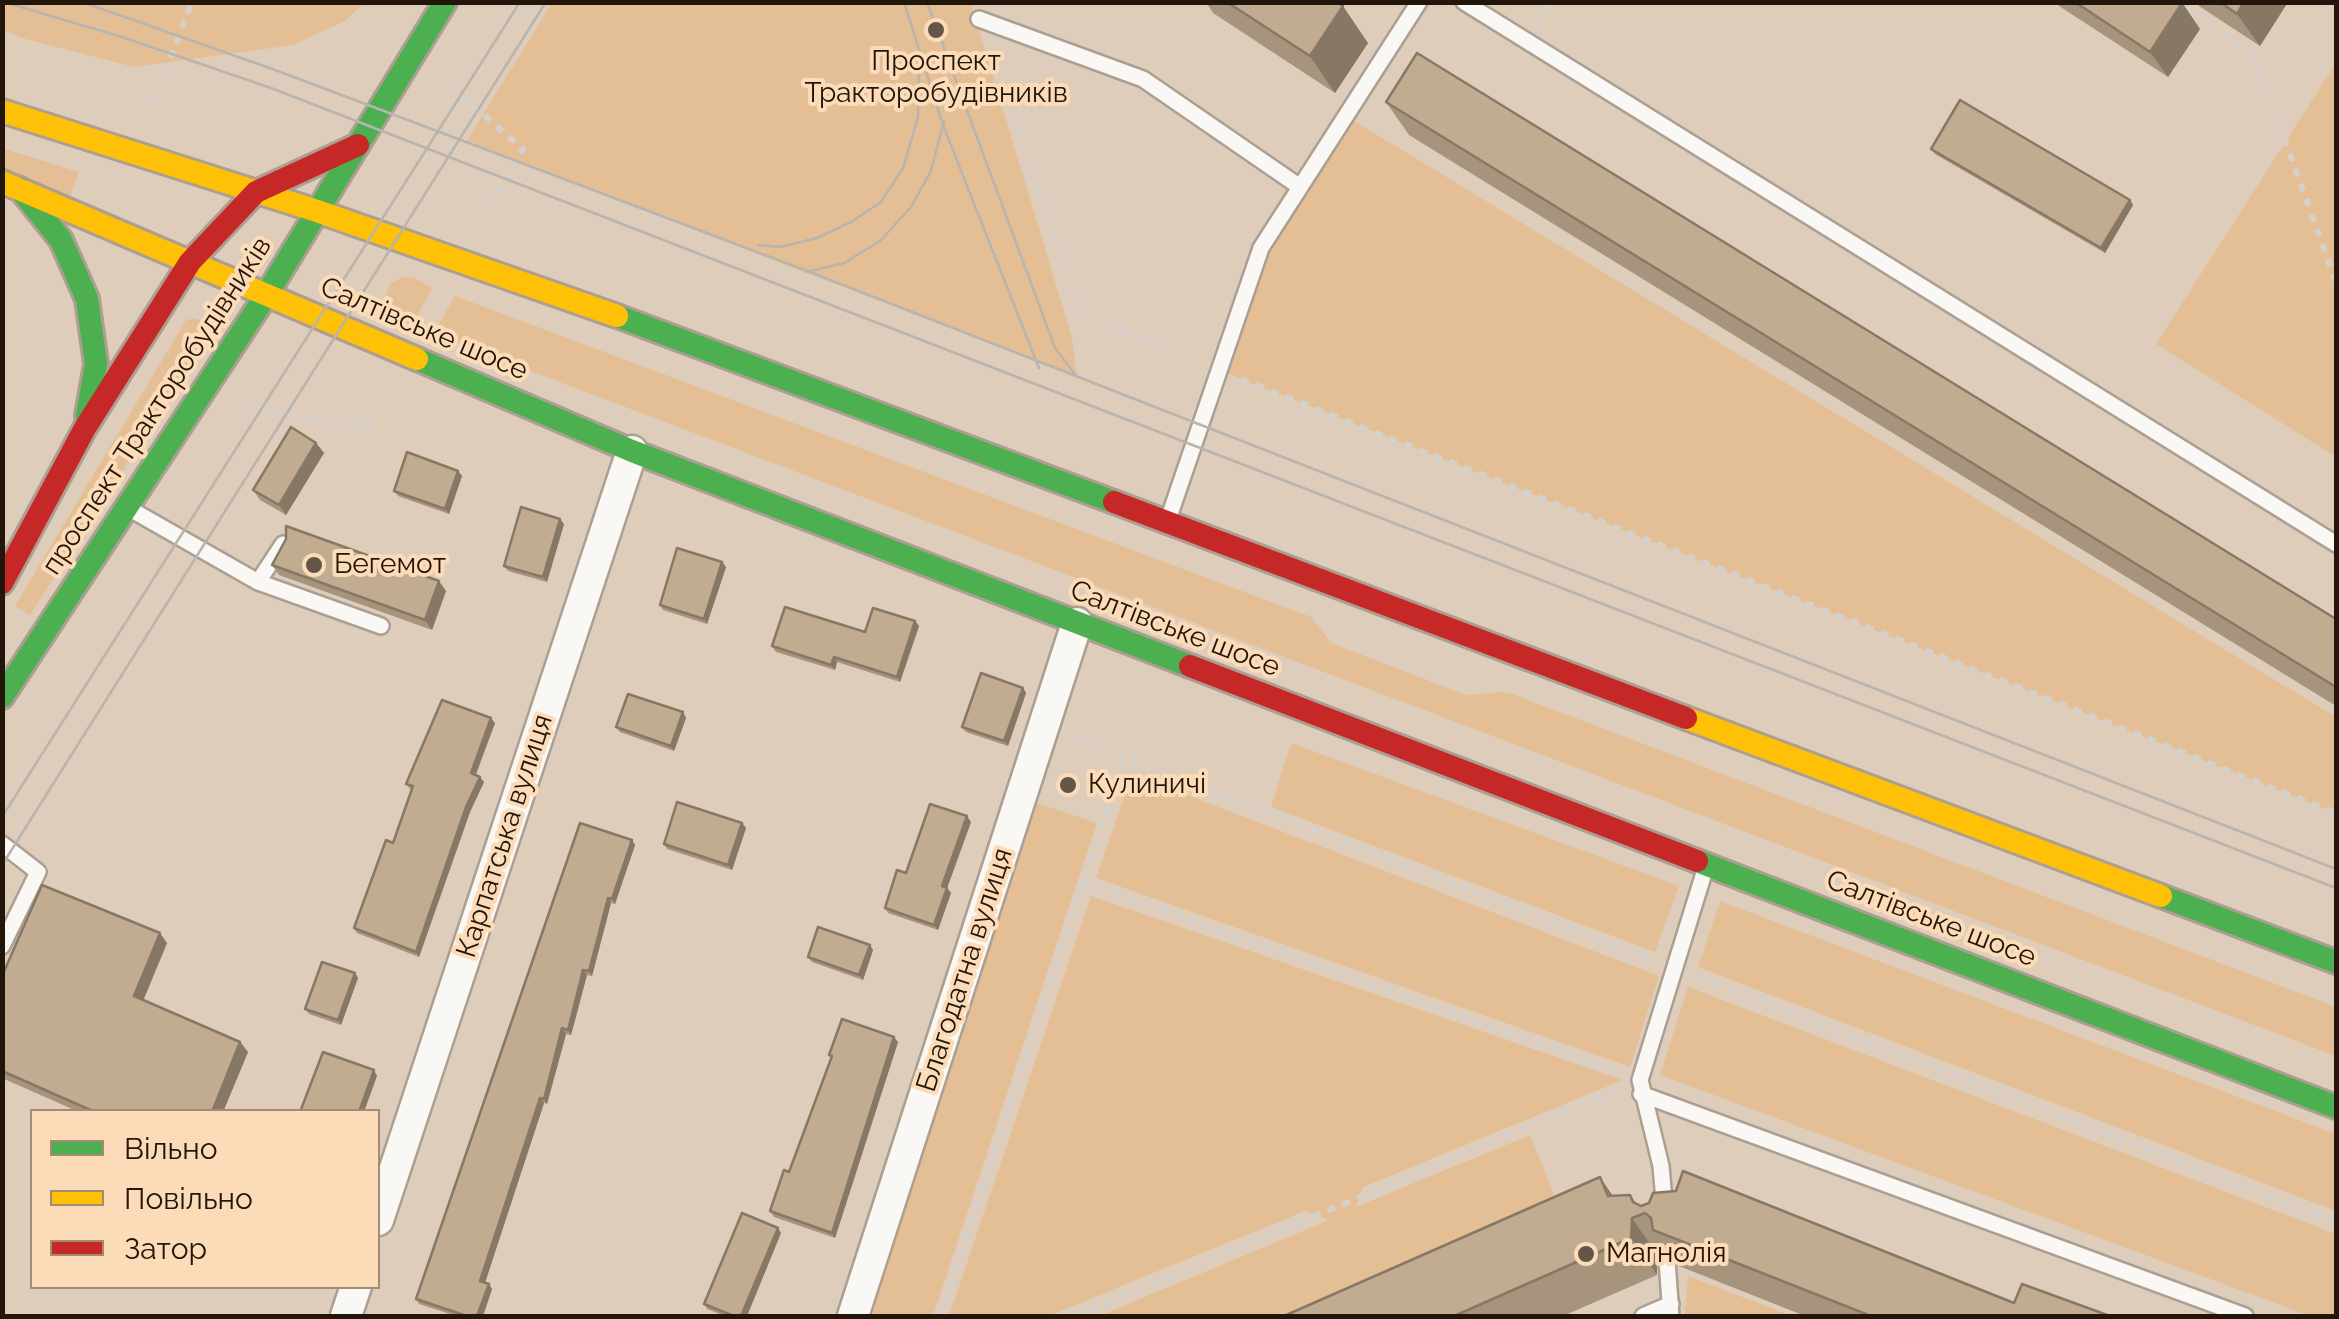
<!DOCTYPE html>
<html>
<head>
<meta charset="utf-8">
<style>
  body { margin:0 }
  #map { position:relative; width:2339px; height:1319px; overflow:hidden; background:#decdba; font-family:Raleway,sans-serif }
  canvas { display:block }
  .frame { position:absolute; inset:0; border:5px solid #211609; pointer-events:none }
  .legend { position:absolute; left:30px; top:1109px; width:350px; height:180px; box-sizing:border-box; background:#fbdbb8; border:2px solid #a48c72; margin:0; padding:12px 18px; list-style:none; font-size:30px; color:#211609 }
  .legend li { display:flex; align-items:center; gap:20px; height:50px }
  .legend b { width:50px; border:2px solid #a48c72 }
</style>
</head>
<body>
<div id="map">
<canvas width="2339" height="1319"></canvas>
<div class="frame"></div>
<ul class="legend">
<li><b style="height:12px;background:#4caf50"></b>Вільно</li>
<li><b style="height:12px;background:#ffc107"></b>Повільно</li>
<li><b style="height:12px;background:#c62828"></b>Затор</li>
</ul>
</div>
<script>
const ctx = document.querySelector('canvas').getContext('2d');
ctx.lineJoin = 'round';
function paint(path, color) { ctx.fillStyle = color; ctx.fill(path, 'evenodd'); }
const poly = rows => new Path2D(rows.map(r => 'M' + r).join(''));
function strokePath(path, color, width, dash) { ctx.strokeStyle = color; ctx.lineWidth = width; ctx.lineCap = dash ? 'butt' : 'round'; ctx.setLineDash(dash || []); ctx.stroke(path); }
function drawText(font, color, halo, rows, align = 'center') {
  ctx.font = font + ' Raleway,sans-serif'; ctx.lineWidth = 8; ctx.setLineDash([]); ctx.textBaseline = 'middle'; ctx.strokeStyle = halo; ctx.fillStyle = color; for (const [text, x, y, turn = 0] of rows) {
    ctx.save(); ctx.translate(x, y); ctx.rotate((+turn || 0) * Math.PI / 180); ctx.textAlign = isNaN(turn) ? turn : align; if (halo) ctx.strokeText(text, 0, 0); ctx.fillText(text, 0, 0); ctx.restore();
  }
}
const green = poly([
  [2,3,3,2,364,3,345,21,293,45,134,67,22,38,3,30],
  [552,3,971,3,1072,338,1077,377,466,142],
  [2336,63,2336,457,2156,344],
  [1346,116,2336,717,2336,813,1221,371,1261,248],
  [2,148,79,172,67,205,3,178],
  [402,277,414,278,433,288,411,325,395,318,385,300,389,285],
  [455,296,1311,617,1331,643,1466,695,1507,692,2336,1007,2336,1056,433,334],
  [196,318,209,328,209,336,30,615,15,606,186,320],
  [1291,743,1679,886,1655,952,1271,807],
  [1132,774,1659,976,1630,1067,1096,878],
  [1031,801,1097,823,933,1316,866,1316],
  [1091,896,1623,1080,1363,1187,1356,1207,1530,1135,1569,1231,1374,1316,1099,1316,1329,1220,1305,1211,1048,1316,949,1316],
  [1720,901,2336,1134,2336,1211,1698,967],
  [1688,987,2336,1234,2336,1316,2310,1316,1660,1075],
  [1688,1276,1792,1316,1685,1316]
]);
const path = poly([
  [2190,2,2189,9,2254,54,2336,282],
  [1536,23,1549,2],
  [990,51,1085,317,1196,361],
  [446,87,483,114,523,149,482,221],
  [153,103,192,2],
  [1241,379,2336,813],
  [243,407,365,429,378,406],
  [1072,738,1654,960],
  [1083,882,1619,1073],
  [1698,977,2336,1222],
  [940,1316,1124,757],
  [1077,1316,1620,1088]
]);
const lane = poly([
  [1464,2,2336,544],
  [979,19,1143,79,1300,187],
  [130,509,258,582],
  [1169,517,1261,248,1419,2],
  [283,544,258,582,381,626],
  [2,844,38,872,2,946],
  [1641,1094,2245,1316],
  [1665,1212,1661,1166,1640,1080,1704,873],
  [1667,1260,1671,1316],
  [1643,1316,1671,1304]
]);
const street = poly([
  [378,1220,632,451],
  [346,1316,356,1286],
  [853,1316,1077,623]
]);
const fast = poly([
  [20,189,61,240,87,299,96,364,87,416],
  [617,316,1114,502],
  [417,359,632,451,1190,666],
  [2,697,267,294,445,2],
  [1697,861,2336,1107],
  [2161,896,2336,962]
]);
const slow = poly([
  [2,111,317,211,617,316],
  [2,182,417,359],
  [1686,718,2161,896]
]);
const jam = poly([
  [1114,502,1686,718],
  [2,583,85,428,190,262,256,192,358,145],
  [1190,666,1697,861]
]);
const tram = poly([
  [4,2,125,38,271,88,2336,888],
  [82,2,278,71,810,272,2336,869],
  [904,2,943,125,1039,368],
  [927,2,1055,348,1077,377],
  [758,245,780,247,817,238,851,222,881,202,903,168,918,117,919,70],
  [806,272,844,263,880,241,911,207,931,171,944,121],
  [2,817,520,2],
  [2,865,546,2]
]);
const wall = poly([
  [1206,2,1337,2,1368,43,1335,93,1213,13],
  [2053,2,2182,2,2200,29,2168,77],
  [2196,2,2288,2,2260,46,2199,6],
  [1386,102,2336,619,2336,706,1409,135],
  [1931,149,2130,200,2133,205,2105,253,1935,154],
  [316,443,324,453,286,515,260,500,253,490],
  [458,471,462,476,449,514,398,496,394,491],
  [564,524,547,582,508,571,504,566],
  [722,562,726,567,707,624,663,610,660,605],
  [272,565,446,591,432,630,279,575],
  [915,621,919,626,900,682,837,662,835,670,776,652,772,646,865,632],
  [1023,688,1026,693,1008,746,966,732,962,727],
  [683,712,686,718,674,751,620,732,616,727],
  [495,723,476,775,484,782,470,812,419,957,357,933,354,928,393,843,411,790,406,784],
  [971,822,947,888,951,893,938,930,888,913,885,908,906,873],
  [742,823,746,828,732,870,667,849,664,844],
  [632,840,635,845,615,904,611,903,592,976,587,975,571,1035,566,1034,547,1104,544,1103,485,1282,489,1284,492,1289,483,1316,456,1316,419,1304,416,1299],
  [167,943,143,1000,240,1042,248,1052,223,1112,79,1112,2,1078,2,976],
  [870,945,873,950,863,980,812,962,808,957],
  [355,973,358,978,341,1025,309,1014,305,1009],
  [898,1042,835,1238,774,1217,770,1211,789,1172,831,1058,829,1055],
  [1613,1195,1630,1195,1636,1203,1641,1206,2014,1303,2110,1316,1805,1316,1679,1266,1668,1251,1657,1254,1657,1275,1563,1316,1284,1316],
  [781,1233,747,1316,725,1316,707,1309,704,1304]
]);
const shadedWall = poly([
  [2244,2,2288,2,2260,46,2237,14],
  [2182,3,2200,29,2168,77,2150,52],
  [1343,6,1368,43,1335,93,1310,56],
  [2130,200,2133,205,2105,253,2101,248],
  [316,443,324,453,286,515,279,505],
  [458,471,462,476,449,514,445,509],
  [560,519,564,524,547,582,543,577],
  [722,562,726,567,707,624,704,619],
  [439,581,446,591,432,630,425,620],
  [915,621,919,626,900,682,897,677],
  [834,657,837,662,835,670,831,665],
  [1023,688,1026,693,1008,746,1004,741],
  [683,712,686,718,674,751,671,746],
  [491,718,495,723,474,778,471,773],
  [480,777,484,782,470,812,419,957,416,952,466,807],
  [967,816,971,822,946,891,942,886],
  [742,823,746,828,732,870,728,865],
  [632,840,635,845,615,904,612,899],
  [947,888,951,893,938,930,934,925],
  [608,898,611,903,592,976,589,971],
  [160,933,167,943,141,1006,134,996],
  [870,945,873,950,863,980,859,975],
  [583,970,587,975,571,1035,568,1030],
  [355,973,358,978,341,1025,338,1020],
  [562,1028,566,1034,547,1104,544,1099],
  [894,1037,898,1042,835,1238,832,1233],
  [240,1042,248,1052,223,1112,212,1112],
  [374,1070,377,1076,364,1112,359,1112],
  [540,1098,544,1103,484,1286,480,1281],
  [1600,1177,1625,1214,1632,1218,1657,1254,1657,1275,1631,1238],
  [778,1228,781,1233,747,1316,741,1316],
  [489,1284,492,1289,483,1316,477,1316]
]);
const building = poly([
  [1227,2,1337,2,1343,6,1310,56,1227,2],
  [2075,2,2182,2,2182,3,2150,52,2075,2],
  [2220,2,2244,2,2237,14,2220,2],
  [1417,53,2336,619,2336,687,1386,102,1417,53],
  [1960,100,2130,200,2101,248,1931,149,1960,100],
  [291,427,316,443,279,505,253,490,291,427],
  [407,452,458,471,445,509,394,491,407,452],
  [521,507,560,519,543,577,504,566,521,507],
  [286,526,439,581,425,620,272,565,286,539,286,526],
  [677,548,722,562,704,619,660,605,677,548],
  [785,607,865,632,873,608,915,621,897,677,834,657,831,665,772,646,785,607],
  [981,673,1023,688,1004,741,962,727,981,673],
  [628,694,683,712,671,746,616,727,628,694],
  [442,700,491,718,471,773,480,777,466,807,416,952,354,928,386,840,393,843,413,786,406,784,442,700],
  [677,802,742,823,728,865,664,844,677,802],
  [930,804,967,816,942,886,947,888,934,925,885,908,897,870,906,873,930,804],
  [580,823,632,840,612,899,608,898,589,971,583,970,568,1030,562,1028,544,1099,540,1098,480,1281,489,1284,477,1316,467,1316,416,1299,580,823],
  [42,885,160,933,134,996,240,1042,212,1112,95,1112,2,1071,2,976,42,885],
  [818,927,870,945,859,975,808,957,818,927],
  [322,962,355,973,338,1020,305,1009,322,962],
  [842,1019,894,1037,832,1233,770,1211,784,1170,789,1172,832,1056,829,1055,842,1019],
  [323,1052,374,1070,359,1112,300,1112,323,1052],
  [1683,1171,2014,1303,2022,1284,2110,1316,1871,1316,1653,1230,1651,1218,1645,1213,1632,1218,1631,1238,1454,1316,1284,1316,1600,1177,1608,1196,1630,1195,1633,1202,1641,1206,1649,1203,1653,1193,1676,1191,1683,1171],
  [742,1213,778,1228,741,1316,734,1316,704,1304,742,1213]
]);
const markers = [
  [936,30,10,"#635647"],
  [314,565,10,"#635647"],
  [1068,785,10,"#635647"],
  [1586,1254,10,"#635647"]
];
const poiNames = [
  ["Проспект",936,62,"center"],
  ["Тракторобудівників",936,94,"center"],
  ["Бегемот",334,565],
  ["Кулиничі",1088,785],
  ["Магнолія",1606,1254]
];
const streetNames = [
  ["Салтівське шосе",424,329,23],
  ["проспект Тракторобудівників",157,406,-57],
  ["Салтівське шосе",1175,629,21],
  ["Карпатська вулиця",505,836,-72],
  ["Салтівське шосе",1931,919,21],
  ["Благодатна вулиця",965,970,-72]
];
paint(green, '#e4bf95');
strokePath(lane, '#ac9f91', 20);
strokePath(street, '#ac9f91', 35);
strokePath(fast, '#ac9f91', 28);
strokePath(slow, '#ac9f91', 28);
strokePath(jam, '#ac9f91', 28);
strokePath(path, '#d5d0c9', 6, [8, 8]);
strokePath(lane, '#faf8f5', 15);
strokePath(street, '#faf8f5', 30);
strokePath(fast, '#4caf50', 22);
strokePath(slow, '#ffc107', 22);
strokePath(jam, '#c62828', 22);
strokePath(tram, '#b8b4ae', 2.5);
paint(wall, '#a6947d');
paint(shadedWall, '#877866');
paint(building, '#c1ac91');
strokePath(building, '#877866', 2.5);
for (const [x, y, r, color] of markers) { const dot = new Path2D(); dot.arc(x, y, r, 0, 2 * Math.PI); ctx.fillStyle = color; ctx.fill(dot); strokePath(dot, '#fbdbb8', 4); }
drawText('28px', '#211609', '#fbdbb8', poiNames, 'left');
drawText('28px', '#211609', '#fbdbb8', streetNames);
</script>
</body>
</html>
